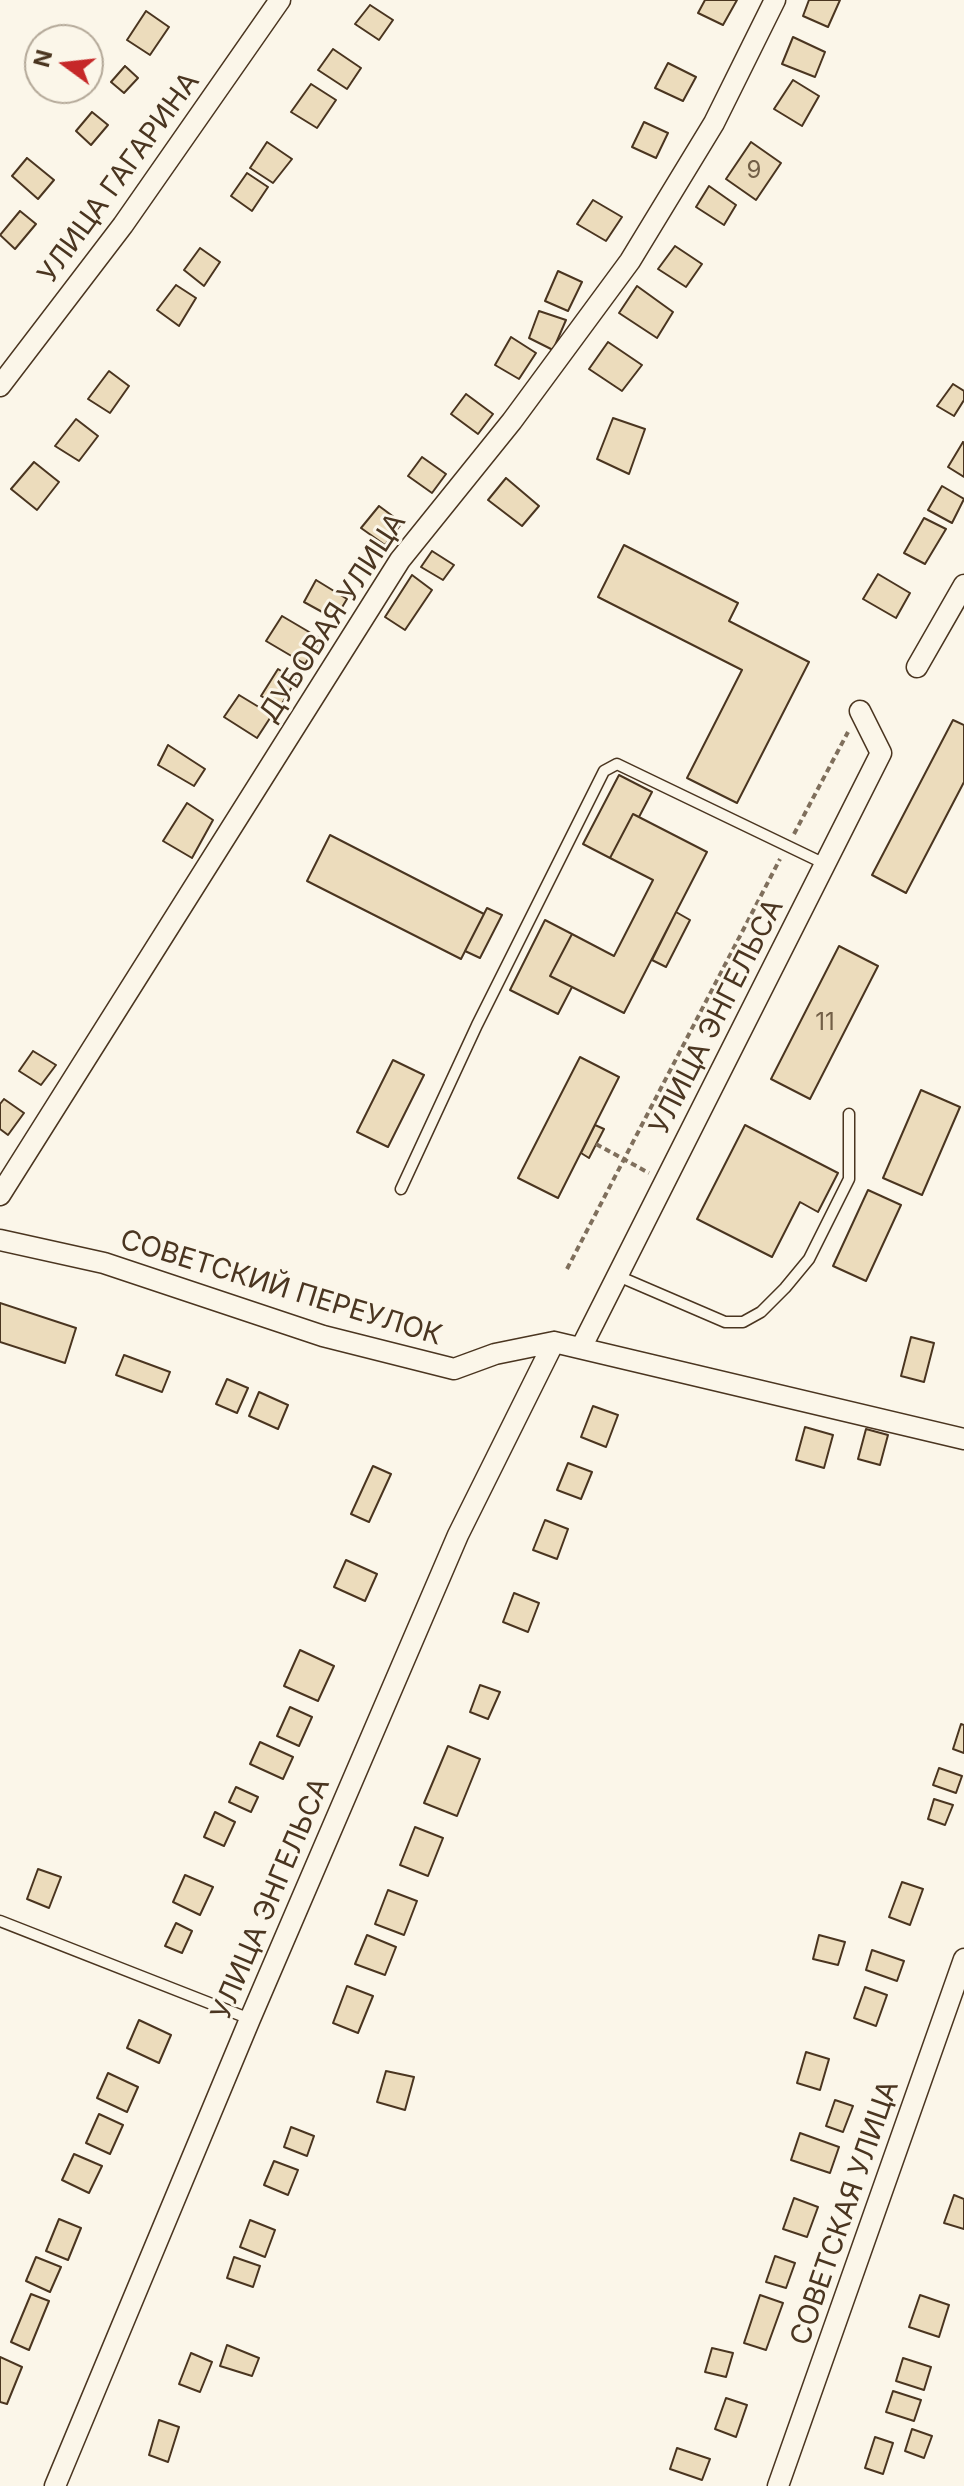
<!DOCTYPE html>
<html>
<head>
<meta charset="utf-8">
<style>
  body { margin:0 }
  #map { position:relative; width:964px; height:2486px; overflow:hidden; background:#fbf6e9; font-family:Inter,sans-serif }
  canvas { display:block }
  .north { position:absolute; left:24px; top:24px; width:80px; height:80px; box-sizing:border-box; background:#fbf6e9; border:2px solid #b4a999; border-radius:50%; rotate:285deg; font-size:22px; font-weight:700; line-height:32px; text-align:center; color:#4a3520 }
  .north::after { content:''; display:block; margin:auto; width:28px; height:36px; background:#c62828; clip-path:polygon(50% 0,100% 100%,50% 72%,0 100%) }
</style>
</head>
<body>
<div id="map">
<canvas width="964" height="2486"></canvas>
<div class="north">N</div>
</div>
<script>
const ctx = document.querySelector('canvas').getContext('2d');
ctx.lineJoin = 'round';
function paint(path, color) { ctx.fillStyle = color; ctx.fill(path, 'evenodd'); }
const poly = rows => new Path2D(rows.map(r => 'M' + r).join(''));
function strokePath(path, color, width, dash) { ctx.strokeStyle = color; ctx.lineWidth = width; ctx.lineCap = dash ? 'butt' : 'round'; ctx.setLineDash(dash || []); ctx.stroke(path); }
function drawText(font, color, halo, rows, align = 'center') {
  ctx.font = font + ' Inter,sans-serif'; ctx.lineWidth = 6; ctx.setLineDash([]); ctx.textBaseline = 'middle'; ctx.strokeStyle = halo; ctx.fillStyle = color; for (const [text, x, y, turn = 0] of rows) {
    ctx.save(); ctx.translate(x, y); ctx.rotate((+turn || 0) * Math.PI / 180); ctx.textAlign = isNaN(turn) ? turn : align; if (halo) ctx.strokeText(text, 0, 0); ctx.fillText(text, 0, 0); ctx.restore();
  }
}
const building = poly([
  [705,0,737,0,723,25,698,13,705,0],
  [809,0,840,0,828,27,803,16,809,0],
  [370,5,393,20,379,40,355,24,370,5],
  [146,11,169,27,150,55,127,40,146,11],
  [793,37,825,52,815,77,782,64,793,37],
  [333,49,361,68,347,89,318,70,333,49],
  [668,63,696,77,683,101,655,88,668,63],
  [125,66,138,78,124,93,111,82,125,66],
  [793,80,819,96,802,126,774,109,793,80],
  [311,84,336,100,317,128,291,112,311,84],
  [92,112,108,125,91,145,76,131,92,112],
  [644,122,668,133,656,158,632,147,644,122],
  [267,142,292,159,273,183,250,168,267,142],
  [751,142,781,163,756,200,726,179,751,142],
  [27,158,54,180,38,199,12,176,27,158],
  [247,173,268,187,252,211,231,196,247,173],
  [709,186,736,205,724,225,696,207,709,186],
  [593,200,622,217,606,241,577,224,593,200],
  [20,211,36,224,15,249,0,235,20,211],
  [675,246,702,264,686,287,658,269,675,246],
  [200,248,220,262,204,286,184,270,200,248],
  [558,271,582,282,568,311,545,301,558,271],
  [176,285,196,298,179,326,157,310,176,285],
  [637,286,673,312,657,338,619,313,637,286],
  [539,311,566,320,553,350,529,338,539,311],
  [511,337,536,353,519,379,495,365,511,337],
  [608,342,642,365,622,391,589,369,608,342],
  [109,371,129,386,110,413,88,399,109,371],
  [953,384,964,391,964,400,954,416,937,406,953,384],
  [466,394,493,414,478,434,451,414,466,394],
  [613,418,645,429,629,474,597,459,613,418],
  [76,419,98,436,79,461,55,446,76,419],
  [963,442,964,443,964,477,948,467,963,442],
  [422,457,446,474,432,493,408,476,422,457],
  [34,462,59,482,37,510,11,489,34,462],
  [506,478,539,506,522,526,488,500,506,478],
  [942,486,964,499,952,523,928,510,942,486],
  [379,506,402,523,385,545,361,528,379,506],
  [924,518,946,529,925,564,904,553,924,518],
  [624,545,738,603,729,621,809,662,737,803,687,778,742,670,598,597,624,545],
  [432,551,454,565,443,580,421,567,432,551],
  [878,574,910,593,896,618,863,599,878,574],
  [412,575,432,590,405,630,385,617,412,575],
  [316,580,347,599,335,619,304,602,316,580],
  [282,616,321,639,305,664,266,641,282,616],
  [278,669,296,680,280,707,261,696,278,669],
  [239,695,272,715,257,738,224,717,239,695],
  [953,720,964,725,964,782,906,893,872,875,953,720],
  [168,745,205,769,194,786,158,765,168,745],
  [619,775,652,792,639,817,633,814,610,858,583,844,619,775],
  [187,803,213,820,192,858,163,841,187,803],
  [633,814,707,852,624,1013,550,976,572,934,614,956,653,880,610,858,633,814],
  [330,835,484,914,461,959,307,881,330,835],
  [487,908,502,915,480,958,465,951,487,908],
  [676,912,690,920,666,967,652,960,676,912],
  [545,920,572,934,550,976,572,987,558,1014,510,990,545,920],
  [839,946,878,966,810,1099,771,1079,839,946],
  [33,1051,56,1065,41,1085,19,1071,33,1051],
  [580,1057,619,1077,558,1198,518,1178,580,1057],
  [393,1060,424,1075,388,1147,357,1132,393,1060],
  [921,1090,960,1107,922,1195,883,1178,921,1090],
  [4,1099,24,1113,8,1135,0,1129,0,1104,4,1099],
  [595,1125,604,1129,589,1158,581,1153,595,1125],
  [745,1125,838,1173,818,1212,800,1202,772,1257,697,1219,745,1125],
  [868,1190,901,1205,866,1281,833,1266,868,1190],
  [0,1303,76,1328,65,1363,0,1342,0,1303],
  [911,1337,934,1343,924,1382,901,1376,911,1337],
  [124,1355,170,1372,162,1392,116,1375,124,1355],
  [227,1379,248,1388,237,1413,216,1404,227,1379],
  [259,1392,288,1405,278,1429,249,1416,259,1392],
  [593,1406,618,1415,606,1447,581,1437,593,1406],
  [805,1427,833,1435,824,1468,796,1460,805,1427],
  [866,1429,888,1435,880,1465,858,1459,866,1429],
  [568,1463,592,1472,581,1499,557,1490,568,1463],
  [373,1466,391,1474,369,1522,351,1514,373,1466],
  [545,1520,568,1529,557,1559,533,1550,545,1520],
  [346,1560,377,1574,365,1601,334,1587,346,1560],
  [514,1593,539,1603,528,1632,503,1622,514,1593],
  [300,1650,334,1666,318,1701,284,1686,300,1650],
  [480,1685,500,1692,488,1719,470,1712,480,1685],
  [290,1707,312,1717,299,1746,277,1736,290,1707],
  [961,1724,964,1725,964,1753,953,1749,961,1724],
  [260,1742,293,1757,283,1779,250,1764,260,1742],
  [448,1746,480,1759,457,1816,424,1803,448,1746],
  [939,1768,962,1776,956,1793,933,1785,939,1768],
  [236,1787,258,1797,251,1812,229,1802,236,1787],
  [934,1799,953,1805,945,1825,928,1819,934,1799],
  [215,1812,235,1822,224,1846,204,1837,215,1812],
  [415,1827,443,1838,428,1876,400,1865,415,1827],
  [38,1869,61,1877,49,1908,27,1899,38,1869],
  [185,1875,213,1887,200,1915,173,1902,185,1875],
  [902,1882,923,1889,910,1925,889,1917,902,1882],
  [388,1890,417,1901,404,1935,375,1924,388,1890],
  [176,1923,192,1931,182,1953,165,1946,176,1923],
  [367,1935,396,1947,385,1975,355,1964,367,1935],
  [819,1935,845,1942,838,1965,813,1959,819,1935],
  [872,1950,904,1961,897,1981,866,1970,872,1950],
  [347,1986,373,1996,358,2033,333,2023,347,1986],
  [865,1987,887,1995,876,2026,854,2018,865,1987],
  [139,2020,171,2035,159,2063,127,2048,139,2020],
  [806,2052,829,2059,820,2090,797,2083,806,2052],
  [386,2071,414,2077,405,2110,377,2102,386,2071],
  [108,2073,138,2087,127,2112,97,2098,108,2073],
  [835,2100,853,2106,843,2132,826,2126,835,2100],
  [99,2114,123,2125,110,2154,86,2143,99,2114],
  [291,2127,314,2136,307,2156,284,2147,291,2127],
  [800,2133,839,2147,830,2173,791,2160,800,2133],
  [74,2154,102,2166,89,2193,62,2180,74,2154],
  [274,2161,298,2170,288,2195,264,2185,274,2161],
  [954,2195,964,2199,964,2229,944,2223,954,2195],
  [794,2198,818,2207,807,2237,783,2229,794,2198],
  [59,2219,81,2228,68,2260,46,2251,59,2219],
  [250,2220,275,2230,265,2257,240,2247,250,2220],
  [775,2256,795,2263,786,2288,766,2282,775,2256],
  [36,2257,61,2267,50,2292,26,2281,36,2257],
  [234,2257,260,2266,253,2287,227,2278,234,2257],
  [31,2294,49,2301,29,2350,11,2342,31,2294],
  [760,2295,783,2303,766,2350,744,2343,760,2295],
  [920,2295,949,2305,939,2337,909,2327,920,2295],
  [227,2345,259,2358,252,2376,220,2366,227,2345],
  [712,2348,733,2353,726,2377,705,2372,712,2348],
  [191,2353,212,2362,200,2392,179,2384,191,2353],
  [0,2357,22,2367,7,2404,0,2402,0,2357],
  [903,2358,931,2367,924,2390,896,2381,903,2358],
  [893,2391,921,2400,914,2421,886,2412,893,2391],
  [726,2398,747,2405,736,2437,715,2429,726,2398],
  [159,2420,179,2427,168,2462,149,2455,159,2420],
  [912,2429,932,2436,924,2458,905,2451,912,2429],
  [875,2437,893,2443,883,2474,865,2468,875,2437],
  [677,2448,710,2459,702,2480,670,2469,677,2448]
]);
const path = poly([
  [794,834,848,732],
  [596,1144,649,1173],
  [567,1269,780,859]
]);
const lane = poly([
  [401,1189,477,1025,604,771,617,764,825,864],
  [618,1276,725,1322,743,1322,761,1312,785,1288,809,1259,849,1179,849,1114],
  [0,1921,250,2019]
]);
const street = poly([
  [0,386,123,225,280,0],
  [917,667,964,585],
  [0,1195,400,560,512,421,630,261,714,123,775,0],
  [0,1240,104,1263,323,1336,454,1369,495,1354,554,1342,964,1439],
  [581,1348,881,753,860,711],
  [55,2486,250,2019,458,1535,554,1342],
  [778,2486,964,1959]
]);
const numberNames = [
  ["9",754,171],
  ["11",825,1023]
];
const streetNames = [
  ["УЛИЦА ГАГАРИНА",119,178,-54],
  ["ДУБОВАЯ УЛИЦА",333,618,-57],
  ["УЛИЦА ЭНГЕЛЬСА",717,1017,-63],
  ["СОВЕТСКИЙ ПЕРЕУЛОК",281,1288,17],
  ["УЛИЦА ЭНГЕЛЬСА",271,1899,-67],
  ["СОВЕТСКАЯ УЛИЦА",845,2213,-71]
];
paint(building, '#ecdcbc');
strokePath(building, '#4a3520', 2);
strokePath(lane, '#4a3520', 13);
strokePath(street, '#4a3520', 23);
strokePath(path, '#7f6f5c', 4, [6, 4]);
strokePath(lane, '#fbf6e9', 10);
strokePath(street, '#fbf6e9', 20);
drawText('24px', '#725f47', null, numberNames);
drawText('28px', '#4a3520', '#fbf6e9', streetNames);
</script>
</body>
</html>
